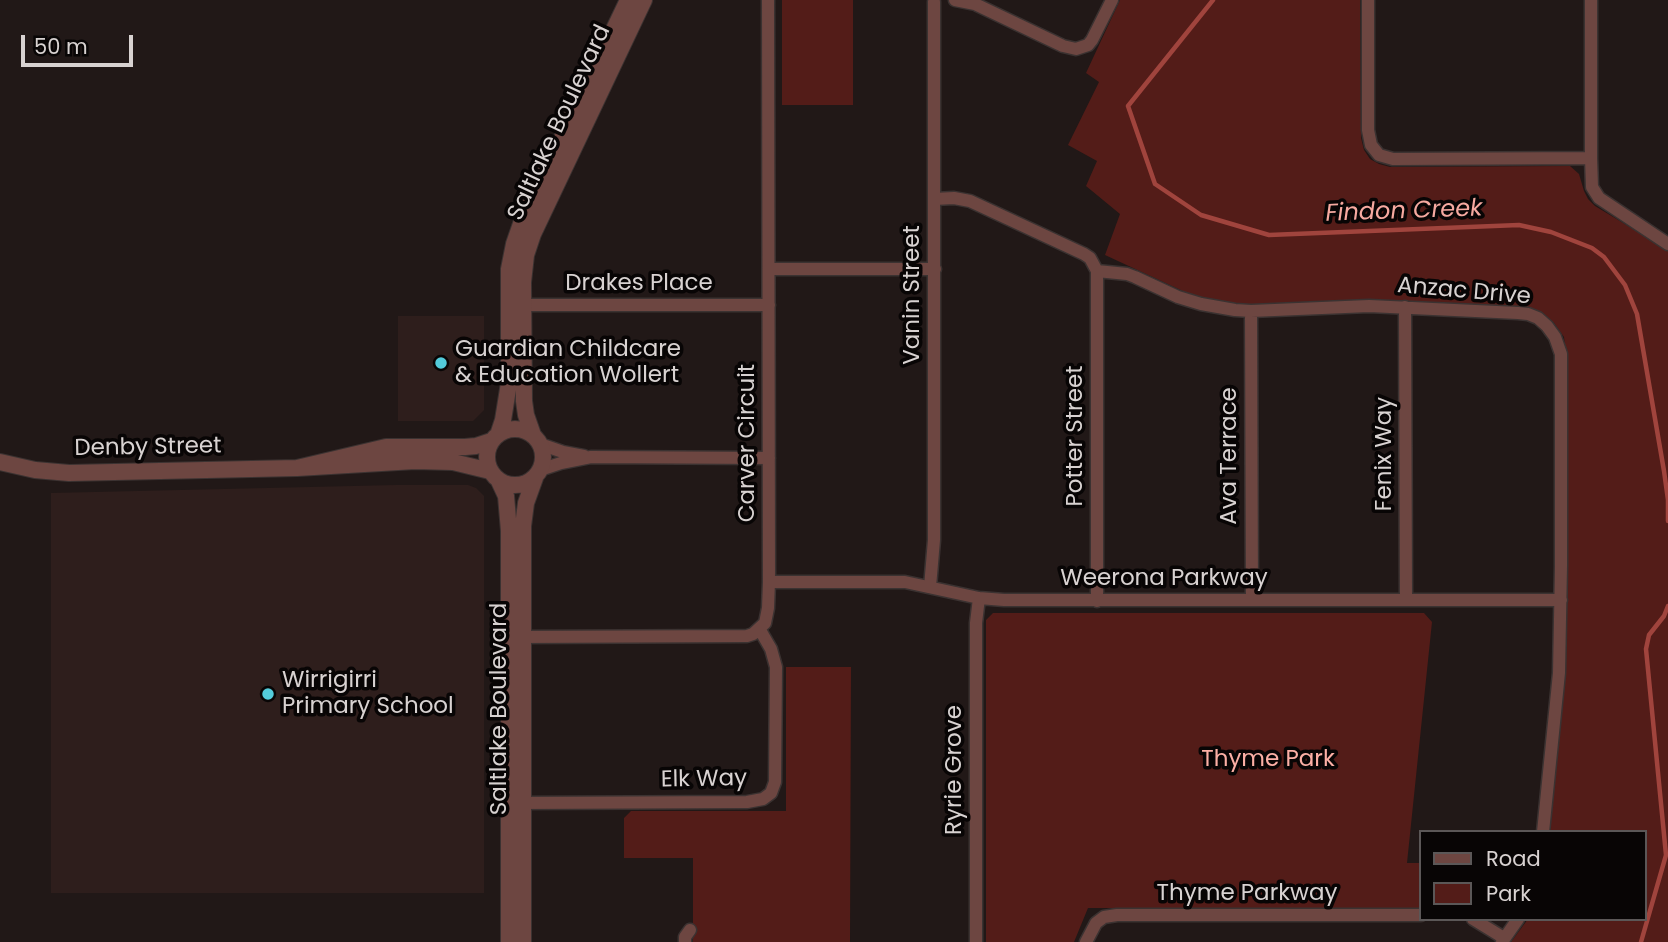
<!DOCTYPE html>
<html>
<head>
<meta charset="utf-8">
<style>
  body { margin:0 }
  #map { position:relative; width:1668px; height:942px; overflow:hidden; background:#211817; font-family:Poppins,sans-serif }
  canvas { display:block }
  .legend { position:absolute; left:1419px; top:830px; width:228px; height:91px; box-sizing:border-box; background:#080505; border:2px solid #5b5757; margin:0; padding:9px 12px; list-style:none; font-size:21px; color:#d8d2d1 }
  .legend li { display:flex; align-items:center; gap:14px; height:35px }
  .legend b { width:35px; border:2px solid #5b5757 }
  .scale { position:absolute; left:21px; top:35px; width:112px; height:32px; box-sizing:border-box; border:4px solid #d8d2d1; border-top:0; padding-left:9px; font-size:21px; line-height:24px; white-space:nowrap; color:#d8d2d1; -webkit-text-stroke:5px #080505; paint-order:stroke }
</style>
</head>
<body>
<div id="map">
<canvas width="1668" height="942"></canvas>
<ul class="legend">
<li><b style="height:9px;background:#6d4641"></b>Road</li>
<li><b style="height:19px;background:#531c18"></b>Park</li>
</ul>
<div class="scale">50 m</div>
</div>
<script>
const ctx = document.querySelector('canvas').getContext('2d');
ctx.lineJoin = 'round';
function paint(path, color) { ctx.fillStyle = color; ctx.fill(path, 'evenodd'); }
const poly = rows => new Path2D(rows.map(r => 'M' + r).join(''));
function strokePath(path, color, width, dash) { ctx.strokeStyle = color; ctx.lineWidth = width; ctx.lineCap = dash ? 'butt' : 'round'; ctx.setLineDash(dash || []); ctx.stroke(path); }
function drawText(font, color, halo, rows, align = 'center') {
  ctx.font = font + ' Poppins,sans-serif'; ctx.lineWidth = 7; ctx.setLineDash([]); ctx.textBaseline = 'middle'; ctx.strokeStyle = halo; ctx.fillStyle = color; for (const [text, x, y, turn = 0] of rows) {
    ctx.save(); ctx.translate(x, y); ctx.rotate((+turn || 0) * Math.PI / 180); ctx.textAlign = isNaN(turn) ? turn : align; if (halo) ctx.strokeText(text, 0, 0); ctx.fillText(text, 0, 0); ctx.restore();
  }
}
const built = poly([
  [398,316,484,316,484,410,473,421,398,421],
  [396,485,468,485,476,488,484,496,484,893,51,893,51,493]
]);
const green = poly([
  [782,0,853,0,853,105,782,105],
  [1120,0,1360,0,1361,138,1364,150,1370,159,1379,164,1390,167,1570,166,1579,174,1584,191,1588,199,1595,206,1668,250,1668,942,1511,942,1528,919,1645,919,1645,832,1550,832,1566,653,1567,364,1564,337,1554,323,1540,312,1526,307,1491,307,1352,300,1262,306,1240,305,1200,299,1105,255,1120,214,1086,186,1097,161,1068,145,1099,82,1086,73],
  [993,613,1424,613,1432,622,1407,863,1421,863,1421,908,1088,908,1074,942,986,942,986,620],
  [786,667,851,667,850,942,693,942,693,858,624,858,624,818,631,811,786,811]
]);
const stream = poly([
  [1213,0,1128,106,1155,184,1201,215,1269,235,1519,225,1551,232,1592,248,1604,257,1625,285,1637,314,1664,471,1668,500,1668,521],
  [1641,942,1666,855,1646,649,1649,635,1664,616,1668,606]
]);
const minor = poly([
  [955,0,975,4,1063,46,1076,49,1088,45,1092,40,1112,0],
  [1368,0,1368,130,1371,145,1379,155,1393,159,1591,158,1592,187,1599,198,1668,244],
  [1591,0,1591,158],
  [934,199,954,198,970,201,1084,254,1090,258,1097,271,1127,274,1135,277,1178,297,1201,304,1235,310,1251,311,1369,306,1518,313,1528,314,1538,318,1547,326,1555,337,1561,354,1561,566,1559,673,1543,832],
  [769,269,935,269],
  [516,305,769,305],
  [1405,307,1406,600],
  [1251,311,1252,600],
  [540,444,563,452,584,456],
  [540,470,561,463,591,457,769,458],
  [769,582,905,582,979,598,1004,600,1561,600],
  [930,587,934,540,934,2],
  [1097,601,1097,271],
  [515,637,747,636,753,634,765,623,768,608,769,582,768,0],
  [515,803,747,802,763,799,771,793,775,782,776,667,771,649,760,630],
  [1473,919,1504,938],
  [685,942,685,937,690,930],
  [976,942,976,623,979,598],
  [1086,942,1096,923,1104,917,1117,915,1421,915],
  [1502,942,1518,919]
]);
const tertiary = poly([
  '487 457a28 28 0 1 1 56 0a28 28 0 1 1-56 0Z',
  [498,435,503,420,509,383,509,269,514,244,521,224,628,0],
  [533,435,526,415,524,401,523,282,526,255,533,234,644,0],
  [0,462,35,470,69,473,297,468],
  [490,471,453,462,415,461,297,468,386,447,465,447,476,446,491,441],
  [499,481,506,496,509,531,509,942],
  [523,942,523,526,526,503,535,478]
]);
const markers = [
  [441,363,7,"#53cbda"],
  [268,694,7,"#53cbda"]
];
const streetNames = [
  ["Saltlake Boulevard",560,123,-65],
  ["Drakes Place",639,284],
  ["Anzac Drive",1464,292,5],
  ["Vanin Street",913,295,-90],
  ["Potter Street",1076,436,-90],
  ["Carver Circuit",748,443,-90],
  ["Denby Street",148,448,-1],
  ["Fenix Way",1385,454,-90],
  ["Ava Terrace",1230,456,-90],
  ["Weerona Parkway",1164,579],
  ["Saltlake Boulevard",500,709,-90],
  ["Ryrie Grove",955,770,-90],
  ["Elk Way",704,780,-1],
  ["Thyme Parkway",1247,894]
];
const poiNames = [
  ["Guardian Childcare",455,350],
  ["& Education Wollert",455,376],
  ["Wirrigirri",282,681],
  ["Primary School",282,707]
];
const parkNames = [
  ["Thyme Park",1268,760]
];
const waterNames = [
  ["Findon Creek",1404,212,-2]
];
paint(built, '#2e1e1c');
paint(green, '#531c18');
strokePath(stream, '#a0443d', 4.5);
strokePath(minor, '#3b3231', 15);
strokePath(tertiary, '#3b3231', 18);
strokePath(minor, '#6d4641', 12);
strokePath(tertiary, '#6d4641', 16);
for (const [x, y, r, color] of markers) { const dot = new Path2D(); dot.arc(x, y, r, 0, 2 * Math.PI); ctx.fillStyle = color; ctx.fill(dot); strokePath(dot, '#080505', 2.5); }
drawText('23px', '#d8d2d1', '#080505', streetNames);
drawText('23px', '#d8d2d1', '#080505', poiNames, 'left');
drawText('23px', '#fcafa5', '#080505', parkNames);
drawText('italic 24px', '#f6a9a0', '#080505', waterNames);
</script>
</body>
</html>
